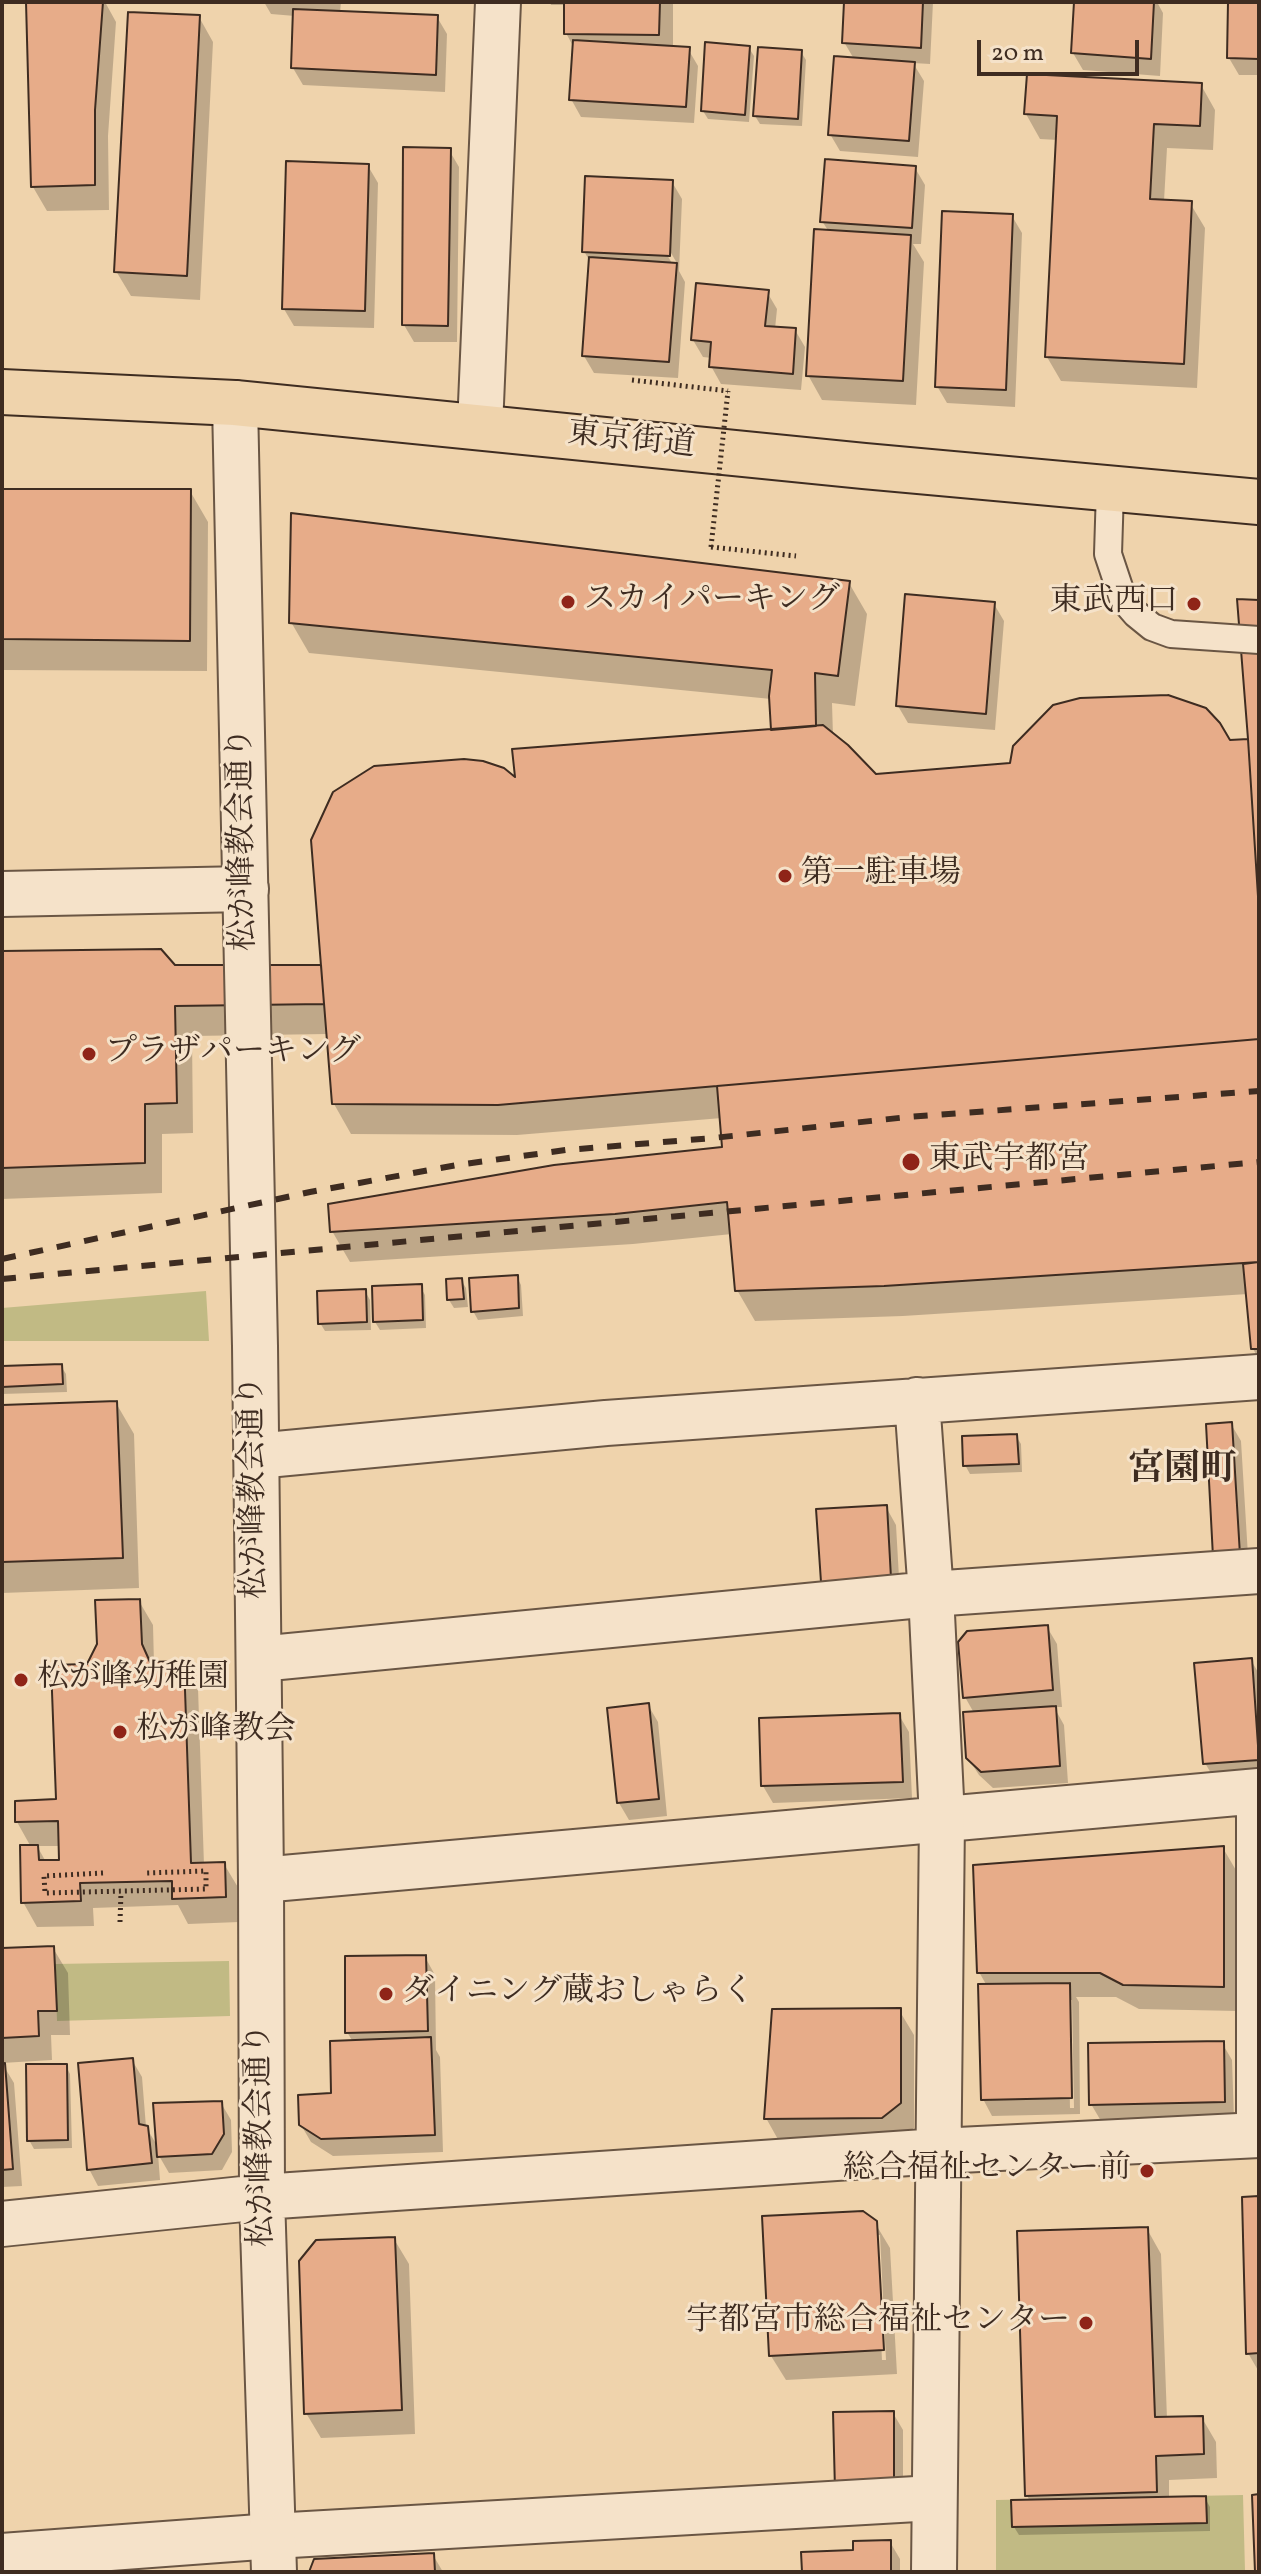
<!DOCTYPE html>
<html>
<head>
<meta charset="utf-8">
<style>
  body { margin:0 }
  #map { position:relative; width:1261px; height:2574px; overflow:hidden; background:#efd3ac; font-family:Vollkorn,serif }
  canvas { display:block }
  .frame { position:absolute; inset:0; border:4px solid #3e2c21; pointer-events:none }
  .scale { position:absolute; left:977px; top:40px; width:162px; height:36px; box-sizing:border-box; border:4px solid #3e2c21; border-top:0; padding-left:10px; font-size:24px; line-height:28px; white-space:nowrap; color:#3e2c21; -webkit-text-stroke:6px #f5e2c9; paint-order:stroke }
</style>
</head>
<body>
<div id="map">
<canvas width="1261" height="2574"></canvas>
<div class="frame"></div>
<div class="scale">20 m</div>
</div>
<script>
const ctx = document.querySelector('canvas').getContext('2d');
ctx.lineJoin = 'round';
function paint(path, color) { ctx.fillStyle = color; ctx.fill(path, 'evenodd'); }
const poly = rows => new Path2D(rows.map(r => 'M' + r).join(''));
function strokePath(path, color, width, dash) { ctx.strokeStyle = color; ctx.lineWidth = width; ctx.lineCap = dash ? 'butt' : 'round'; ctx.setLineDash(dash || []); ctx.stroke(path); }
function drawText(font, color, halo, rows, align = 'center') {
  ctx.font = font + ' Vollkorn,"Noto Serif JP",serif'; ctx.lineWidth = 6; ctx.setLineDash([]); ctx.textBaseline = 'middle'; ctx.strokeStyle = halo; ctx.fillStyle = color; for (const [text, x, y, turn = 0] of rows) {
    ctx.save(); ctx.translate(x, y); ctx.rotate((+turn || 0) * Math.PI / 180); ctx.textAlign = isNaN(turn) ? turn : align; if (halo) ctx.strokeText(text, 0, 0); ctx.fillText(text, 0, 0); ctx.restore();
  }
}
const green = poly([
  [206,1291,209,1341,2,1341,2,1308],
  [229,1961,230,2016,57,2021,55,1964],
  [1243,2495,1245,2571,996,2572,996,2500]
]);
const shadow = poly([
  [28,2,105,2,116,22,108,136,109,210,47,211,33,187],
  [264,2,341,2,340,13,437,17,447,34,445,92,303,85,293,68,295,16,271,14],
  [550,2,673,2,673,48,688,49,698,66,694,123,581,117,571,99,574,48,566,33,566,5,551,5],
  [846,2,933,2,930,64,913,63,924,81,918,157,840,151,830,134,854,59,844,42],
  [1076,2,1157,2,1163,13,1160,76,1083,70,1073,53],
  [1230,2,1259,2,1259,75,1239,75,1229,58],
  [199,17,213,42,200,300,131,296,116,271],
  [749,48,754,56,749,122,708,119,703,111],
  [801,52,806,60,802,126,760,124,755,116],
  [1201,85,1215,110,1213,150,1167,148,1164,201,1190,203,1205,228,1197,388,1061,381,1047,357,1058,140,1040,139,1026,114],
  [449,150,459,167,457,342,414,342,404,325],
  [368,166,378,183,374,328,294,326,284,309],
  [915,168,925,185,921,244,913,244,924,262,916,405,822,400,808,375,829,232,822,221],
  [672,182,682,199,679,271,685,282,678,378,594,373,584,356,590,262,584,251],
  [667,246,678,265,673,265,663,248],
  [1012,216,1022,233,1015,407,947,403,937,386],
  [767,292,777,309,775,329,795,330,805,347,801,390,721,384,711,366,712,358,703,357,693,340],
  [2,491,190,491,208,522,207,671,2,670],
  [849,583,867,614,855,706,832,703,833,736,875,776,1250,741,1259,602,1259,1359,1253,1349,1248,1294,903,1316,755,1321,737,1290,732,1234,633,1244,350,1262,332,1231,724,1148,722,1118,517,1135,351,1134,334,1104,328,1034,192,1036,193,1133,162,1134,162,1193,2,1199,2,953,174,967,323,967,517,781,773,731,771,699,309,653,291,622],
  [994,604,1004,621,995,730,908,723,898,706],
  [517,1277,521,1285,523,1316,478,1320,473,1311],
  [461,1280,466,1288,468,1307,454,1308,449,1300],
  [420,1286,425,1295,426,1328,380,1330,375,1322],
  [365,1291,370,1300,371,1330,325,1331,320,1323],
  [61,1366,66,1374,67,1392,2,1394,2,1368],
  [116,1403,134,1434,139,1588,2,1593,2,1407],
  [1231,1424,1241,1441,1249,1572,1225,1573],
  [1016,1436,1021,1444,1022,1472,970,1474,965,1465],
  [886,1507,896,1525,900,1595,833,1599,823,1582],
  [139,1601,153,1625,154,1664,183,1663,198,1688,204,1865,224,1864,239,1889,239,1922,188,1924,178,1905,93,1908,94,1926,37,1927,23,1902,31,1847,17,1822,17,1803,58,1801,88,1665],
  [37,1846,60,1846,61,1862,46,1862],
  [1047,1627,1057,1644,1062,1707,1054,1707,1064,1725,1068,1783,993,1788,979,1775,968,1758,974,1713,965,1697],
  [1251,1660,1259,1674,1259,1777,1215,1780,1205,1763],
  [648,1705,658,1722,667,1816,629,1820,619,1803],
  [899,1715,909,1732,912,1798,773,1803,763,1786],
  [1223,1848,1237,1872,1237,2011,1139,2009,1116,1997,1076,1997,1079,2002,1080,2114,992,2116,983,2099,987,1986,979,1972],
  [1068,2000,1072,2000,1074,2108,1070,2108],
  [53,1948,68,1973,70,2035,51,2035,52,2060,2,2063,14,2083,22,2186,2,2187,2,1950],
  [425,1957,435,1975,436,2050,440,2057,443,2152,333,2156,311,2142,301,2125,334,2095,353,2042,347,2032],
  [899,2010,914,2035,914,2128,897,2143,780,2143,766,2118],
  [1222,2043,1232,2060,1234,2119,1101,2121,1091,2104],
  [132,2060,142,2077,146,2127,158,2147,221,2103,231,2120,232,2152,222,2170,169,2173,158,2154,160,2180,98,2186,89,2169],
  [66,2066,70,2074,72,2148,34,2149,29,2140],
  [1259,2198,1259,2372,1248,2353],
  [875,2223,890,2248,897,2374,786,2380,771,2356],
  [876,2235,880,2235,886,2360,882,2360],
  [1147,2229,1161,2254,1167,2419,1202,2418,1216,2442,1217,2478,1169,2480,1169,2499,1205,2498,1210,2507,1210,2531,1019,2535,1014,2527,1030,2502,1027,2495],
  [394,2239,409,2264,415,2434,321,2438,306,2413],
  [893,2413,903,2430,903,2505,846,2506],
  [890,2542,900,2559,900,2572,804,2572],
  [433,2555,443,2572,311,2572]
]);
const building = poly([
  [26,2,103,2,95,110,95,185,31,187,26,2],
  [564,2,660,2,659,35,564,34,564,2],
  [844,2,923,2,921,48,842,43,844,2],
  [1074,2,1154,2,1151,59,1071,53,1074,2],
  [1228,2,1259,2,1259,59,1227,58,1228,2],
  [293,9,438,15,436,75,291,68,293,9],
  [128,12,200,15,187,276,114,272,128,12],
  [573,40,690,47,686,107,569,100,573,40],
  [705,42,750,46,745,115,701,111,705,42],
  [758,47,802,50,798,119,753,116,758,47],
  [834,56,915,62,909,141,828,135,834,56],
  [1027,74,1202,83,1200,126,1154,124,1150,199,1192,201,1184,364,1045,357,1057,116,1024,114,1027,74],
  [403,147,451,148,448,326,402,325,403,147],
  [825,159,916,166,912,228,820,222,825,159],
  [286,161,369,164,365,311,282,309,286,161],
  [585,176,673,180,670,256,582,252,585,176],
  [942,211,1013,214,1006,390,935,387,942,211],
  [814,229,911,235,903,381,806,376,814,229],
  [589,257,677,263,669,362,582,356,589,257],
  [696,283,769,290,765,326,796,328,793,374,709,367,711,342,691,340,696,283],
  [2,489,191,489,190,641,2,639,2,489],
  [291,513,850,581,838,676,815,673,816,726,771,730,769,696,772,670,289,623,291,513],
  [905,594,995,602,986,714,896,706,905,594],
  [1237,599,1259,600,1259,912,1248,739,1237,599],
  [1168,695,1206,708,1220,723,1230,740,1248,739,1259,912,1259,1039,498,1105,332,1104,311,840,333,792,374,766,464,759,483,761,504,768,515,777,512,749,823,725,848,745,876,774,1010,763,1013,746,1053,705,1080,698,1168,695],
  [161,949,175,965,321,965,324,1004,175,1006,177,1103,145,1104,145,1163,2,1168,2,951,161,949],
  [1259,1039,1259,1262,884,1286,735,1291,727,1202,615,1214,330,1232,328,1204,554,1165,722,1147,717,1086,1259,1039],
  [1259,1262,1259,1349,1251,1349,1243,1264,1259,1262],
  [518,1275,519,1308,471,1312,469,1278,518,1275],
  [462,1278,464,1299,447,1300,446,1279,462,1278],
  [422,1284,423,1320,373,1322,372,1286,422,1284],
  [366,1289,367,1322,318,1324,317,1291,366,1289],
  [62,1364,63,1384,2,1387,2,1366,62,1364],
  [117,1401,123,1558,2,1562,2,1405,117,1401],
  [1232,1422,1240,1555,1213,1557,1206,1424,1232,1422],
  [1017,1434,1019,1464,963,1466,962,1436,1017,1434],
  [887,1505,891,1578,821,1582,816,1509,887,1505],
  [140,1599,142,1644,150,1662,184,1661,191,1863,225,1862,226,1897,172,1899,172,1881,80,1883,81,1901,21,1903,20,1845,38,1845,39,1860,59,1860,58,1821,15,1822,15,1801,56,1799,51,1665,87,1664,97,1644,95,1600,140,1599],
  [1048,1625,1053,1690,963,1698,958,1642,967,1631,1048,1625],
  [1252,1658,1259,1760,1203,1764,1194,1663,1252,1658],
  [649,1703,659,1799,617,1803,607,1708,649,1703],
  [1056,1706,1060,1766,981,1772,966,1758,963,1712,1056,1706],
  [900,1713,903,1782,761,1786,759,1718,900,1713],
  [1224,1846,1224,1987,1123,1985,1100,1973,977,1973,973,1865,1224,1846],
  [54,1946,57,2011,38,2011,39,2036,2,2038,2,1948,54,1946],
  [426,1955,428,2031,345,2033,345,1956,426,1955],
  [1070,1983,1072,2098,981,2100,978,1984,1070,1983],
  [901,2008,901,2103,882,2118,764,2119,772,2009,901,2008],
  [431,2037,435,2135,321,2139,299,2125,298,2095,331,2093,330,2041,431,2037],
  [1224,2041,1225,2102,1089,2105,1088,2043,1224,2041],
  [133,2058,139,2124,148,2126,152,2163,87,2170,78,2063,133,2058],
  [5,2063,13,2169,2,2170,2,2064,5,2063],
  [26,2064,67,2064,68,2140,27,2141,26,2064],
  [222,2101,224,2134,212,2154,157,2157,153,2103,222,2101],
  [1259,2196,1259,2353,1246,2354,1242,2197,1259,2196],
  [863,2211,877,2221,884,2350,769,2356,762,2216,863,2211],
  [1148,2227,1155,2417,1203,2416,1204,2454,1156,2456,1157,2492,1025,2496,1017,2231,1148,2227],
  [395,2237,402,2410,304,2414,299,2261,316,2240,395,2237],
  [894,2411,894,2489,835,2490,833,2412,894,2411],
  [1259,2494,1259,2572,1255,2572,1252,2495,1259,2494],
  [1206,2496,1207,2523,1012,2527,1011,2500,1206,2496],
  [891,2540,891,2572,802,2572,801,2552,853,2550,853,2541,891,2540],
  [434,2553,435,2572,309,2572,314,2559,434,2553]
]);
const path = poly([
  [632,380,728,391],
  [711,547,796,556],
  [103,1873,44,1876,45,1893,206,1889,206,1871,146,1873],
  [120,1922,121,1892]
]);
const service = poly([
  [1110,490,1108,554,1123,599,1136,614,1152,627,1171,634,1259,640]
]);
const minor = poly([
  [480,427,498,2],
  [2,894,246,889],
  [917,1400,931,1594,942,1818],
  [256,1456,606,1423,1259,1377],
  [259,1659,931,1594,1259,1571],
  [1259,1791,1259,2135],
  [261,1880,1259,1791],
  [2,2556,273,2536,934,2498]
]);
const tertiary = poly([
  [235,403,255,1346,261,1880,262,2197,274,2572],
  [2,2224,262,2197,939,2151,1259,2135],
  [934,2572,942,1818]
]);
const trunk = poly([
  [2,392,235,403,864,466,1259,502]
]);
const rail = poly([
  [2,1259,310,1192,457,1165,566,1150,713,1138,908,1117,1259,1091],
  [2,1279,1259,1162]
]);
const pathBridge = poly([
  [711,547,728,391]
]);
const markers = [
  [568,602,8,"#8f2418"],
  [1194,604,8,"#8f2418"],
  [785,876,8,"#8f2418"],
  [89,1054,8,"#8f2418"],
  [911,1162,10,"#8f2418"],
  [21,1680,8,"#8f2418"],
  [120,1732,8,"#8f2418"],
  [386,1994,8,"#8f2418"],
  [1147,2171,8,"#8f2418"],
  [1086,2323,8,"#8f2418"]
];
const streetNames = [
  ["東京街道",631,442,6],
  ["松が峰教会通り",245,839,-91],
  ["松が峰教会通り",256,1487,-91],
  ["松が峰教会通り",263,2135,-91]
];
const poiNames = [
  ["スカイパーキング",584,602],
  ["東武西口",1178,604,"right"],
  ["第一駐車場",801,876],
  ["プラザパーキング",105,1054],
  ["東武宇都宮",929,1162],
  ["松が峰幼稚園",37,1680],
  ["松が峰教会",136,1732],
  ["ダイニング蔵おしゃらく",402,1994],
  ["総合福祉センター前",1131,2171,"right"],
  ["宇都宮市総合福祉センター",1070,2323,"right"]
];
const quarterNames = [
  ["宮園町",1182,1472]
];
paint(green, '#c1ba84');
paint(shadow, '#0003');
paint(building, '#e7ac89');
strokePath(building, '#3e2c21', 2);
strokePath(service, '#6a5644', 30);
strokePath(minor, '#6a5644', 48);
strokePath(tertiary, '#6a5644', 48);
strokePath(trunk, '#3e2c21', 48);
strokePath(path, '#3e2c21', 5, [2, 4]);
strokePath(service, '#f5e2c9', 26);
strokePath(minor, '#f5e2c9', 44);
strokePath(tertiary, '#f5e2c9', 44);
strokePath(trunk, '#efd3ac', 44);
strokePath(rail, '#3e2c21', 6, [14, 14]);
strokePath(pathBridge, '#3e2c21', 5, [2, 4]);
for (const [x, y, r, color] of markers) { const dot = new Path2D(); dot.arc(x, y, r, 0, 2 * Math.PI); ctx.fillStyle = color; ctx.fill(dot); strokePath(dot, '#f5e2c9', 3); }
drawText('32px', '#3e2c21', '#f5e2c9', streetNames);
drawText('32px', '#3e2c21', '#f5e2c9', poiNames, 'left');
drawText('bold 36px', '#3e2c21', '#f5e2c9', quarterNames);
</script>
</body>
</html>
